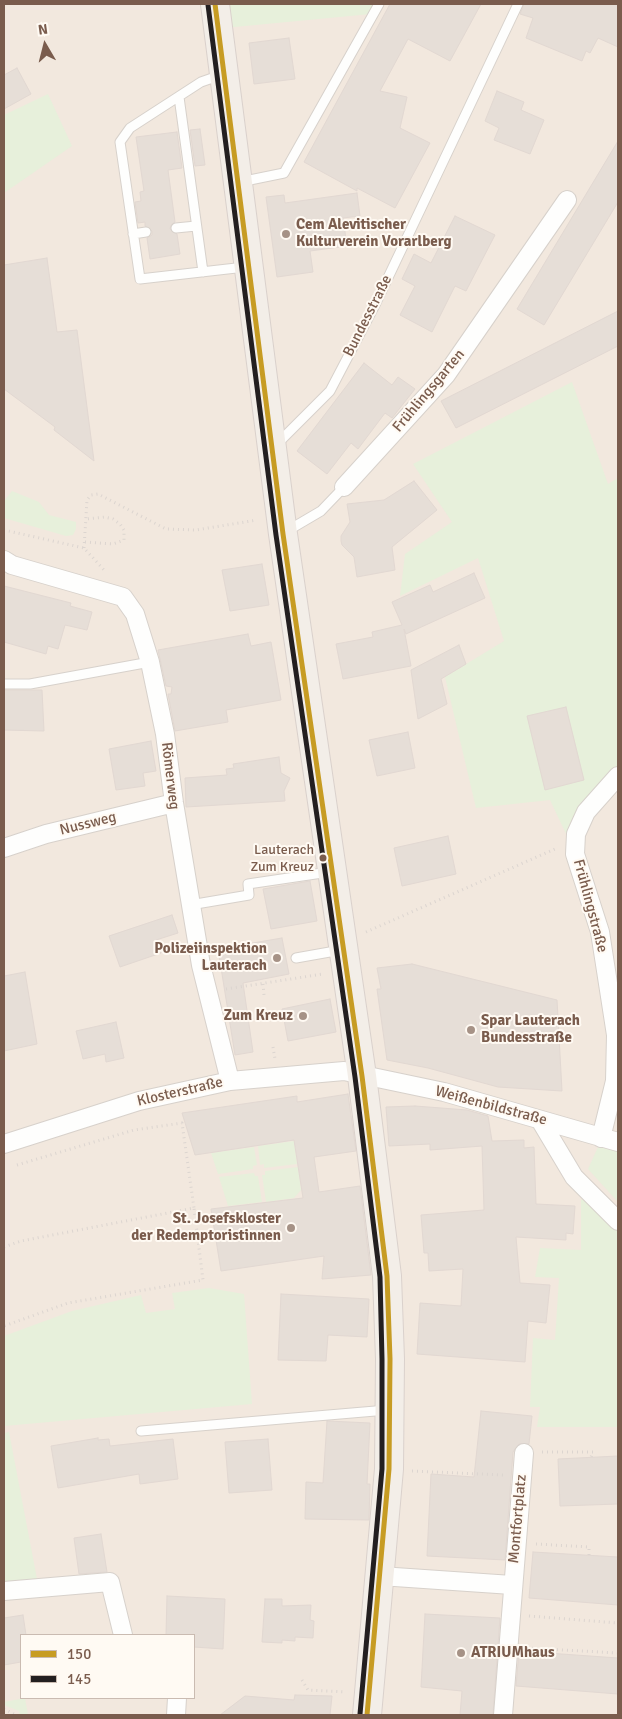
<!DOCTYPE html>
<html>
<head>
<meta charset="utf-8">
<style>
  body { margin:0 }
  #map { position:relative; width:622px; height:1719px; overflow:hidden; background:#f9f5f0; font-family:Signika,sans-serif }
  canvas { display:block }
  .frame { position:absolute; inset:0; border:5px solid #7a5c4d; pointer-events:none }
  .legend { position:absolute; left:20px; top:1634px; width:175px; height:65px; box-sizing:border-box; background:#fffaf3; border:1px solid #cabbb1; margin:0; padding:6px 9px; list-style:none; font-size:15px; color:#7a5c4d }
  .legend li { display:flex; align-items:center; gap:10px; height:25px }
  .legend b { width:25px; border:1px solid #cabbb1 }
  .north { position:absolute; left:20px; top:20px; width:50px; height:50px; -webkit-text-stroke:4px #fffaf3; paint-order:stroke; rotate:352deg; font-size:14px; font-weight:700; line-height:20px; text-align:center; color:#7a5c4d }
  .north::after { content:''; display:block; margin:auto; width:18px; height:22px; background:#7a5c4d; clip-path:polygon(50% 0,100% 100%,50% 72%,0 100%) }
</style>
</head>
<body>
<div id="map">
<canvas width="622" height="1719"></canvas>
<div class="frame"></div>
<ul class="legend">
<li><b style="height:6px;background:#c79c23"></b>150</li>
<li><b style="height:6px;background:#231f20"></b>145</li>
</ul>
<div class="north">N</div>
</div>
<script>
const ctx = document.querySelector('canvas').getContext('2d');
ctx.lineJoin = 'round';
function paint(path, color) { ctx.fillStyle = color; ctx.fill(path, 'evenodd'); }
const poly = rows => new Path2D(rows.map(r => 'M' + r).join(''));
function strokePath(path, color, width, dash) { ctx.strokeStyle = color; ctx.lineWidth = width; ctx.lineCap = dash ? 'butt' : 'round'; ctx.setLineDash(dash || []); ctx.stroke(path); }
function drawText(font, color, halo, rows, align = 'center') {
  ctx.font = font + ' Signika,sans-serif'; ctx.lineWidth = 4; ctx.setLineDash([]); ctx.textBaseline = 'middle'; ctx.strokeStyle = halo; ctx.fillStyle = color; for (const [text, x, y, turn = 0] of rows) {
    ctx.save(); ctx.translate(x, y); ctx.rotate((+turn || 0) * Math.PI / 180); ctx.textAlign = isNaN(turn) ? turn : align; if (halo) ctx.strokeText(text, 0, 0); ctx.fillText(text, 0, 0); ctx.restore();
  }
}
const residential = poly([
  [4,4,618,4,618,1715,4,1715],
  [21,1635,194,1635,194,1698,21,1698]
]);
const green = poly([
  [221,4,377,4,371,14,224,28],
  [48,94,72,146,4,193,4,115],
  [572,382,608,484,618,478,618,765,568,838,550,800,476,808,445,677,504,641,478,558,400,596,405,554,452,522,413,464],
  [12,491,39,502,49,515,76,522,76,529,73,535,66,536,4,518,4,501],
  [294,1141,297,1164,264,1168,264,1164,260,1165,258,1146],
  [254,1147,257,1165,253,1166,253,1169,218,1174,211,1153],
  [598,1147,618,1151,618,1202,588,1169],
  [298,1167,301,1190,294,1198,266,1202,262,1175,265,1175,265,1171],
  [254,1173,255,1176,258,1176,262,1202,228,1206,219,1177],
  [581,1199,600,1210,618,1231,618,1427,537,1427,540,1407,530,1407,533,1338,555,1340,559,1278,535,1277,540,1248,581,1250],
  [209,1288,244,1294,252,1404,4,1426,4,1336,72,1311,141,1295,146,1313,175,1309,172,1293],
  [9,1432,37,1579,4,1582,4,1433],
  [25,1698,28,1715,20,1715,19,1711,4,1705,4,1702]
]);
const building = poly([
  [390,4,481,4,450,61,408,39,380,91,407,97,400,128,430,143,395,208,357,188,357,191,304,162,390,4],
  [524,4,618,4,618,47,598,38,590,53,586,51,582,61,526,38,533,18,520,14,524,4],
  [289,38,295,79,254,84,249,43,289,38],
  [17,68,31,94,4,109,4,75,17,68],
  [497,91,524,102,521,110,544,120,530,154,494,140,499,128,485,121,497,91],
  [200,129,205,165,195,166,190,130,200,129],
  [177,132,182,168,168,170,175,222,171,225,170,229,177,234,180,254,150,259,147,238,152,235,152,231,145,226,145,222,138,223,135,202,141,201,140,192,144,191,136,137,177,132],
  [618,141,618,202,544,325,517,309,618,141],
  [357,193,360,216,343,218,347,246,310,251,313,272,277,277,266,197,284,195,285,203,357,193],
  [455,216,495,235,466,291,455,286,432,332,400,315,415,286,402,279,414,254,431,263,455,216],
  [47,258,57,332,77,330,94,461,54,430,55,427,4,389,4,265,47,258],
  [618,311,618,346,456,428,441,401,618,311],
  [364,363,392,385,398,377,415,389,392,418,385,413,358,449,351,443,327,474,297,451,364,363],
  [414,481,437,510,392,547,395,570,357,577,354,557,342,545,341,541,341,536,350,522,347,504,384,500,414,481],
  [262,564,269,605,230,611,222,570,262,564],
  [474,573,485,598,406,634,404,629,411,666,343,679,336,644,373,637,372,632,402,625,392,602,430,585,433,592,474,573],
  [4,586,71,603,70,606,92,612,87,630,65,625,58,649,48,646,46,654,4,642,4,586],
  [248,634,251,646,271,642,281,700,226,710,228,722,175,731,168,694,171,694,172,687,166,686,158,650,248,634],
  [459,645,466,664,441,679,447,704,418,719,411,670,459,645],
  [4,690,42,690,44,731,4,730,4,690],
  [566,707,584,780,545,790,527,716,566,707],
  [408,732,415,768,377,776,369,740,408,732],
  [151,741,156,771,143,773,145,786,116,790,109,749,151,741],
  [279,757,281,773,290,778,284,791,285,801,186,807,185,778,227,775,226,769,234,768,233,764,279,757],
  [448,836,456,874,402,886,394,848,448,836],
  [310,881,317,921,271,929,263,889,310,881],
  [172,915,178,933,156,940,161,953,120,967,109,936,172,915],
  [282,938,289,974,243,983,253,1052,235,1055,218,949,282,938],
  [412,964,557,1000,562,1091,498,1087,428,1068,387,1060,377,989,381,989,377,968,412,964],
  [25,972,37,1044,4,1051,4,976,25,972],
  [330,999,336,1032,288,1041,282,1009,330,999],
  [116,1022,124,1058,106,1062,105,1054,83,1059,76,1031,116,1022],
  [348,1094,356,1151,314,1157,319,1192,360,1186,371,1275,322,1279,324,1256,221,1271,211,1209,303,1198,294,1140,195,1155,182,1113,297,1096,297,1102,348,1094],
  [415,1106,467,1110,488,1116,492,1141,524,1140,524,1148,534,1147,536,1204,575,1206,573,1234,566,1233,566,1240,516,1237,520,1283,550,1285,546,1323,528,1321,525,1362,417,1354,420,1303,461,1306,463,1269,429,1271,428,1253,424,1253,421,1215,484,1210,482,1146,430,1150,430,1144,389,1146,386,1107,415,1106],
  [281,1294,369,1299,367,1337,328,1335,326,1361,278,1360,281,1294],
  [481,1411,532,1416,529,1444,519,1444,513,1452,505,1560,427,1556,431,1474,474,1477,481,1411],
  [327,1421,370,1423,367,1484,370,1484,369,1520,305,1519,306,1482,323,1483,327,1421],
  [98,1438,98,1440,109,1439,110,1446,173,1439,178,1479,140,1484,139,1474,58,1488,51,1446,98,1438],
  [268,1439,272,1490,229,1493,225,1442,268,1439],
  [618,1456,618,1504,560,1506,558,1459,618,1456],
  [101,1534,107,1572,79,1574,74,1538,101,1534],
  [533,1552,618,1557,618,1605,529,1598,533,1552],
  [167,1596,225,1599,223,1649,194,1647,194,1635,166,1635,167,1596],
  [265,1599,282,1599,282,1606,311,1605,310,1620,314,1621,313,1638,295,1637,295,1641,282,1640,282,1643,262,1642,265,1599],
  [425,1614,500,1618,493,1715,460,1715,462,1691,421,1687,425,1614],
  [23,1615,26,1635,21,1635,21,1662,4,1665,4,1618,23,1615],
  [519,1651,618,1658,618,1694,516,1686,519,1651],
  [295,1695,332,1696,330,1715,220,1715,245,1696,294,1700,295,1695]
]);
const path = poly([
  [4,530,84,548,105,571],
  [85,542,113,544,124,540,124,530,120,524,113,519,105,517,86,519],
  [84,548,87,500,91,495,98,494,166,529,196,530,257,520],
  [366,932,555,849],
  [263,984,264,995],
  [226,989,323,974],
  [273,1047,275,1059],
  [17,1165,134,1130,182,1123,194,1208],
  [4,1247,21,1241,194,1208,203,1280,68,1303,4,1326],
  [542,1452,593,1452,591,1457],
  [412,1471,503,1475],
  [536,1544,589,1547,589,1555],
  [529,1616,618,1623],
  [527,1648,618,1653],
  [302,1680,308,1690,346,1692],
  [4,1709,16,1715]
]);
const service = poly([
  [221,75,201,82,130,128,120,142,140,279,245,267],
  [179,97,203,272],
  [240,182,284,173,379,4],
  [176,228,196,226],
  [133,234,146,232],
  [276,445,330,391,375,305,518,4],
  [287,531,321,511,344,487],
  [4,684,30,684,150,662],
  [190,905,249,895,248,884,329,872],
  [296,958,341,950],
  [141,1431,387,1410]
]);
const minor = poly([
  [344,487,446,375,567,200],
  [4,560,12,565,123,597,135,614,150,662,165,734,174,803,201,965,230,1081],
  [4,848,46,834,174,803],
  [540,1120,574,1177,618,1221],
  [601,1138,615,1081,616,1035,600,932,575,854,576,834,586,812,618,776],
  [4,1144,139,1101,230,1081,344,1071,444,1092,618,1142],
  [380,1576,512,1585],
  [4,1591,110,1582,123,1635],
  [176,1715,177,1698],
  [503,1715,524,1453]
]);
const primary = poly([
  [215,4,283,534,362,1076,387,1276,390,1359,389,1469,367,1715]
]);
const bus1 = poly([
  [215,4,283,534,362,1076,387,1276,390,1359,389,1469,367,1715]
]);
const bus2 = poly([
  [208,5,276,535,355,1077,380,1277,382,1359,382,1469,360,1714]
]);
const markers = [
  [286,234,5,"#a69286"],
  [323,858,4.5,"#7a5c4d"],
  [277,958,5,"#a69286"],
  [303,1016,5,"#a69286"],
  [471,1030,5,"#a69286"],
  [291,1228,5,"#a69286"],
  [461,1653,5,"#a69286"]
];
const busNames = [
  ["Lauterach",314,850],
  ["Zum Kreuz",314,867]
];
const poiNames = [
  ["Cem Alevitischer",296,225],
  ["Kulturverein Vorarlberg",296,242],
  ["Polizeiinspektion",267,949,"right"],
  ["Lauterach",267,966,"right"],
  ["Zum Kreuz",293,1016,"right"],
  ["Spar Lauterach",481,1021],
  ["Bundesstraße",481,1038],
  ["St. Josefskloster",281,1219,"right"],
  ["der Redemptoristinnen",281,1236,"right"],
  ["ATRIUMhaus",471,1653]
];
const streetNames = [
  ["Bundesstraße",368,316,-63],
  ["Frühlingsgarten",429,391,-50],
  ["Römerweg",170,776,83],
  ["Nussweg",88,824,-14],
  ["Frühlingstraße",590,906,75],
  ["Klosterstraße",180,1092,-13],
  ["Weißenbildstraße",491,1106,15],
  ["Montfortplatz",518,1519,-85]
];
paint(residential, '#f2e8de');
paint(green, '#e7f0db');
paint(building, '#e6ded7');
strokePath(building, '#e2d8d2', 1);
strokePath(service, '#d7d1cb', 11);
strokePath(minor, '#d7d1cb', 20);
strokePath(primary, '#dad1cc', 30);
strokePath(path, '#dcd5d0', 3, [1, 4]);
strokePath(service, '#fefefd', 9);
strokePath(minor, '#fefefd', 18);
strokePath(primary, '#f3eee8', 28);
strokePath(bus1, '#c79c23', 5);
strokePath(bus2, '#231f20', 5);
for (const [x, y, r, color] of markers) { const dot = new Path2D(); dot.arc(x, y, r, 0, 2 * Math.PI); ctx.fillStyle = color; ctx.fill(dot); strokePath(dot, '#fffaf3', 2); }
drawText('14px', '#7a5c4d', '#fffaf3', busNames, 'right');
drawText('bold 15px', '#7a5c4d', '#fffaf3', poiNames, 'left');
drawText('15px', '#7a5c4d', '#fffaf3', streetNames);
</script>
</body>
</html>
